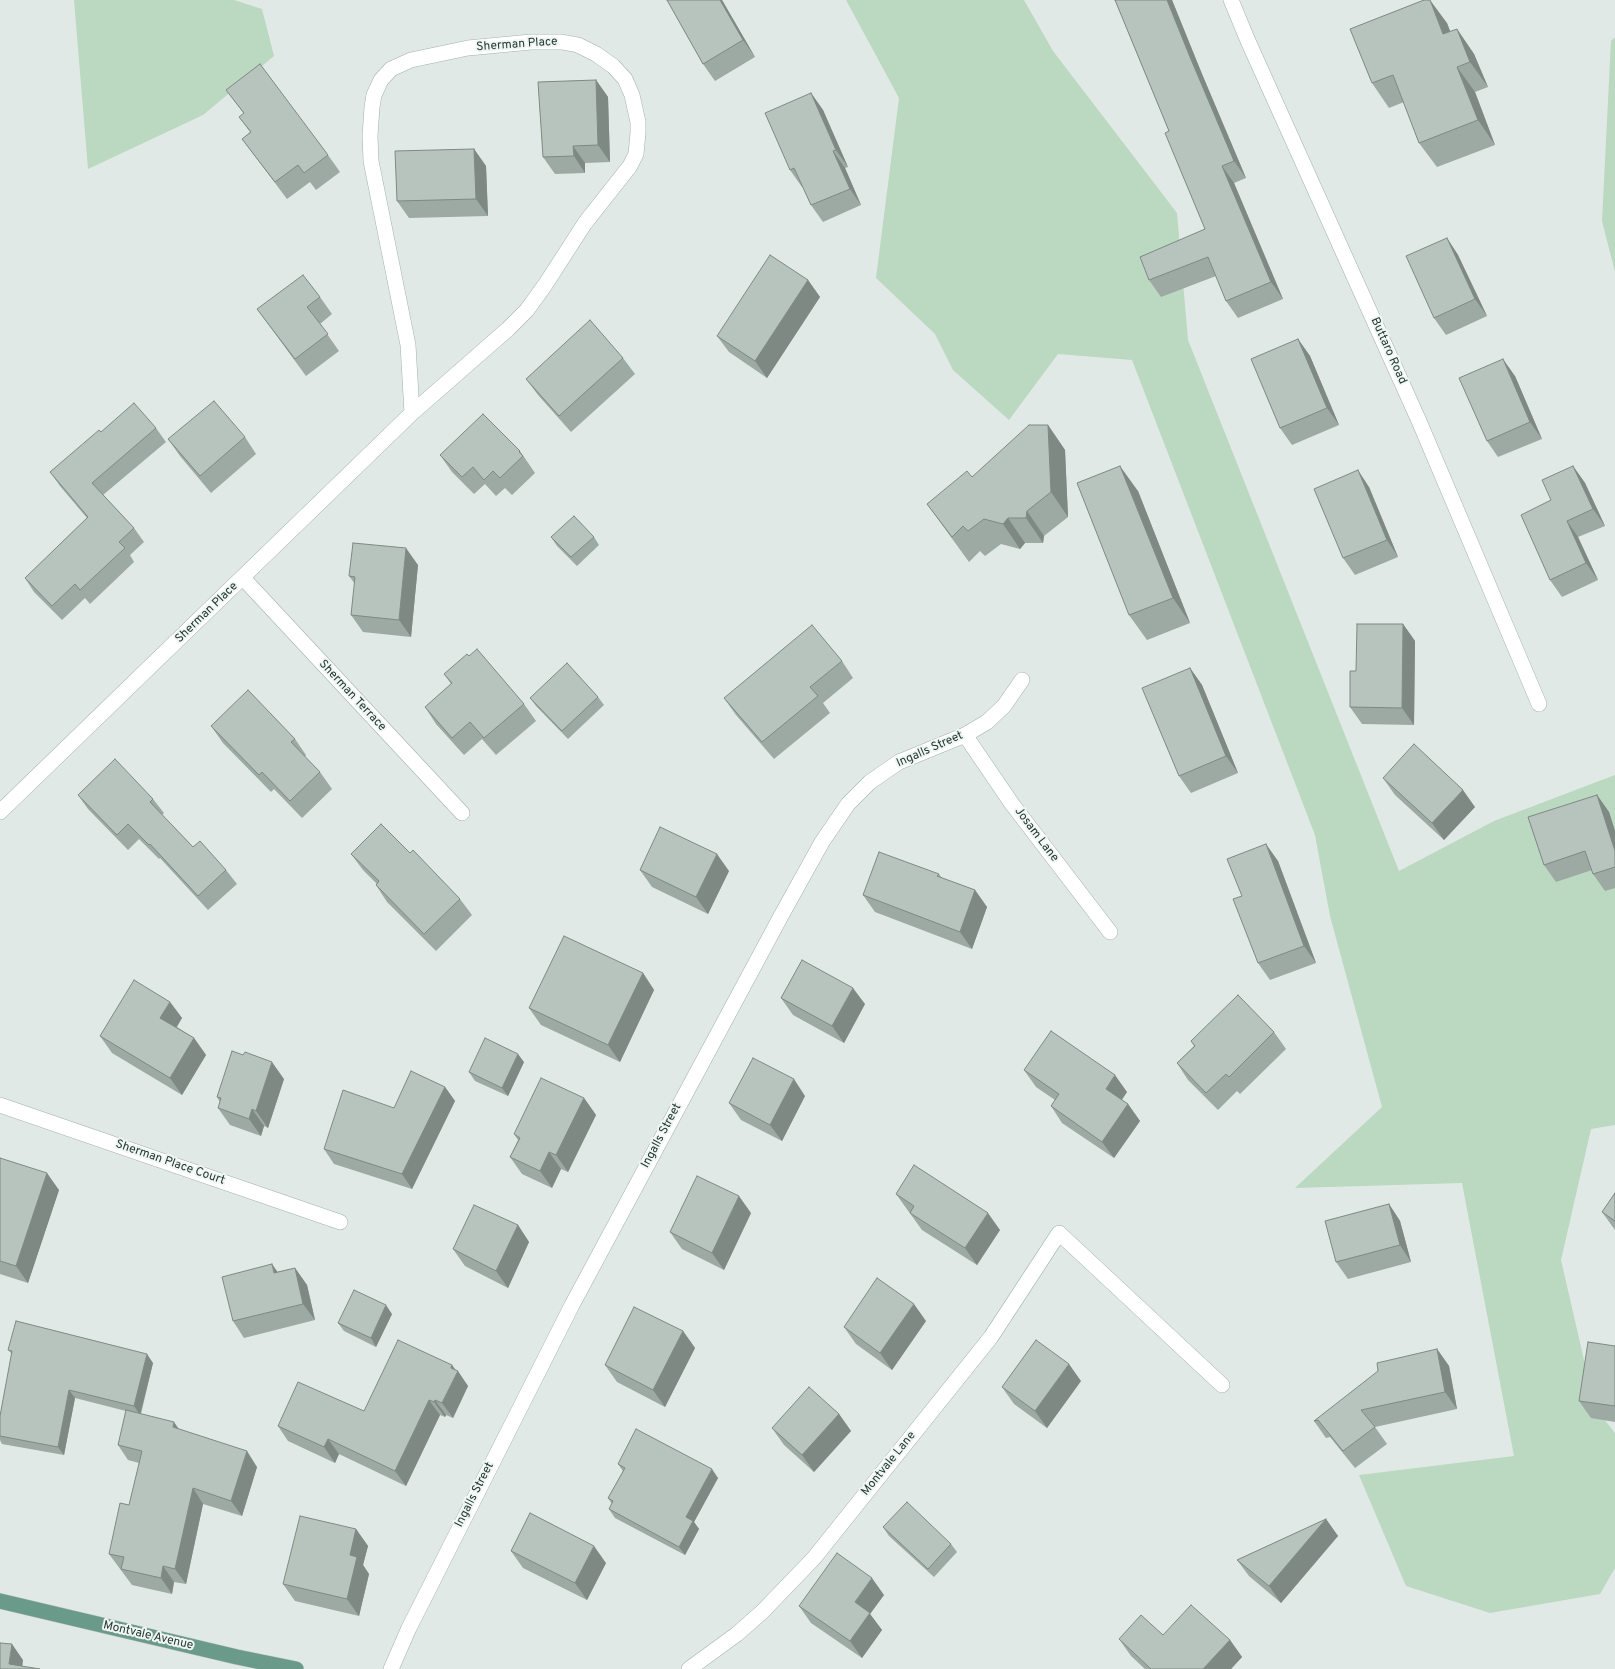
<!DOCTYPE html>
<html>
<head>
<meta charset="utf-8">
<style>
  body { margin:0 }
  canvas { display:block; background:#e0e9e5 }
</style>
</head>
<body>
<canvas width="1615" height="1669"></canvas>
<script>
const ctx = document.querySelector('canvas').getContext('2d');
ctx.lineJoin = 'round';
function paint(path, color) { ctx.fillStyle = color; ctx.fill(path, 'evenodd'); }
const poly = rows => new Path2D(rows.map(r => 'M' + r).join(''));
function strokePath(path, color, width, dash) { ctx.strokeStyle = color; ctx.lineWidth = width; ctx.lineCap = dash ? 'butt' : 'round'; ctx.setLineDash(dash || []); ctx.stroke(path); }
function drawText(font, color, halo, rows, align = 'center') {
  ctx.font = font + ' Overpass,sans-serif'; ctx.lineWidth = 4; ctx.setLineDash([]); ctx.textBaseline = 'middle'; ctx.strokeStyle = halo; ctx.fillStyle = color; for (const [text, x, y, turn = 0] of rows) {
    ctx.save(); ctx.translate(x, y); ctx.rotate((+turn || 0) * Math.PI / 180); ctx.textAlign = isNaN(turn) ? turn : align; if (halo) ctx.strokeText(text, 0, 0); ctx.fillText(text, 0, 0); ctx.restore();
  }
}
const green = poly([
  [74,0,234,0,262,9,274,56,203,115,88,169],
  [846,0,1024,0,1053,51,1177,213,1188,340,1399,871,1494,821,1615,775,1615,1125,1591,1129,1561,1260,1595,1408,1615,1433,1615,1568,1600,1594,1490,1613,1406,1586,1359,1475,1514,1456,1462,1183,1295,1188,1382,1107,1330,916,1315,835,1132,360,1058,354,1009,420,953,370,935,334,876,278,899,98],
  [1615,37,1615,272,1602,221,1611,41]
]);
const minor = poly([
  [1231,0,1248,41,1419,421,1539,704],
  [243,578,462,813],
  [965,735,1012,804,1110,932],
  [0,812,412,413,408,345,371,161,370,136,372,107,374,95,381,80,391,69,411,60,468,48,531,42,562,42,578,45,596,54,613,66,625,79,632,95,638,122,638,133,636,154,630,166,585,223,545,285,527,310,508,329,412,413],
  [0,1105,340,1222],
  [391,1669,409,1628,572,1305,781,916,822,842,848,804,870,782,899,762,965,735,987,722,1004,706,1022,680],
  [689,1669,737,1634,762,1612,814,1558,991,1337,1059,1233,1222,1385]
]);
const major = poly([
  [0,1601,237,1657,296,1669]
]);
const wall = poly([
  [667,0,722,0,755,57,715,81,703,64],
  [1115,0,1172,0,1202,74,1246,178,1234,183,1283,299,1238,318,1226,301,1216,276,1161,297,1149,280,1205,229,1169,131],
  [1447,23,1450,32,1457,29,1474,54,1488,87,1475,92,1495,145,1437,167,1419,143,1404,102,1389,108,1372,83],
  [596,80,608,97,610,162,585,163,585,173,555,174,543,157],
  [226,90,328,155,340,172,316,190,310,182,287,199,242,139,250,132,239,117,244,114],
  [811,93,823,110,848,167,845,168,861,205,823,222,811,205,803,187,802,187,790,170],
  [474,149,486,166,488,216,409,218,397,201],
  [1447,238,1458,255,1487,316,1446,335,1434,318],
  [808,280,820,297,767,378,729,352,717,336],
  [320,297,332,314,320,324,339,351,306,376,257,309],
  [1298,339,1310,356,1339,425,1292,445,1280,428],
  [623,358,635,374,571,432,538,395,526,379],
  [1515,376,1542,439,1498,457,1487,441],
  [1048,425,1065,450,1068,517,1044,536,1043,543,1025,543,1020,549,1001,544,985,556,980,551,969,562,927,504,972,477],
  [156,428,166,442,103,495,134,528,144,542,130,555,134,562,90,604,85,598,62,620,34,592,25,578,87,518,60,486,50,472,101,432],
  [245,437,256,454,211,493,180,456,168,439],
  [520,451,535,473,512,495,505,488,496,496,485,484,474,494,452,472,440,455],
  [1573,466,1585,483,1605,526,1578,537,1598,580,1562,597,1550,580,1551,500],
  [1369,487,1398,557,1355,575,1343,558],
  [1138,491,1190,623,1147,640,1129,615],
  [551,537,594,537,599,545,577,566,557,546],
  [418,565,411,637,363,632,351,615,355,584,349,576],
  [1403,624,1415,641,1414,725,1362,724,1350,707,1356,671],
  [842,661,853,678,823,703,830,713,774,759,736,715,724,698],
  [1190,668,1202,685,1238,773,1191,793,1179,776],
  [444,674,524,704,536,721,496,755,482,739,464,755,436,724,425,707,451,684],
  [598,697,604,705,568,739,536,706,530,698],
  [211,726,295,739,306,755,305,757,320,772,332,789,302,818,274,789,271,792,223,743],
  [1383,778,1475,807,1444,840,1395,795],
  [78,795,153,799,164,813,162,815,193,847,226,870,237,884,208,910,160,858,159,859,139,839,128,850,88,809],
  [1597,795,1609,812,1615,831,1615,888,1605,891,1593,874,1592,870,1556,882,1544,865],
  [410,853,460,899,472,915,436,951,387,902,376,885,377,884,363,870,351,854],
  [1278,861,1316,963,1270,980,1258,963,1242,896],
  [640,870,729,871,708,914,652,887],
  [939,874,942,878,975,890,987,907,972,949,875,912,863,895],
  [643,973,654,990,620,1062,541,1025,529,1008],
  [781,998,865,1004,844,1043,793,1015],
  [170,1002,182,1018,177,1027,194,1038,206,1055,182,1095,112,1053,100,1036],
  [1274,1032,1286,1049,1240,1094,1237,1091,1218,1110,1188,1080,1177,1063,1194,1046,1191,1041],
  [524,1062,508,1096,475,1081,469,1072],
  [1024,1070,1127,1092,1122,1100,1128,1104,1140,1121,1114,1158,1062,1123,1051,1106,1055,1100,1036,1087],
  [284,1079,268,1128,264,1126,261,1136,230,1125,218,1108,220,1102,217,1097],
  [445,1087,455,1101,412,1189,334,1164,324,1149,394,1108],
  [805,1096,782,1141,741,1120,729,1103],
  [584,1098,596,1115,568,1172,561,1169,552,1188,522,1174,510,1157,518,1140,514,1134],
  [0,1158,59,1190,28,1283,0,1274],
  [1615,1193,1615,1230,1602,1212],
  [896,1194,1000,1230,977,1265,922,1230],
  [1389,1204,1400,1221,1411,1262,1348,1279,1336,1262],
  [751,1213,724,1270,682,1249,670,1232],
  [518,1225,529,1242,508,1288,465,1266,453,1249],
  [295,1268,307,1285,315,1320,244,1338,233,1321,277,1272],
  [392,1314,376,1347,344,1331,338,1323],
  [926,1321,892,1370,856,1344,844,1327],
  [683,1331,695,1348,665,1407,617,1382,605,1365],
  [1615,1346,1615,1422,1591,1418,1579,1401],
  [1437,1349,1449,1366,1457,1409,1375,1427,1387,1444,1355,1468,1330,1437,1326,1438,1314,1421],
  [8,1350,153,1363,141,1414,179,1429,257,1467,242,1516,203,1504,186,1584,174,1582,172,1594,132,1585,109,1554,129,1505,139,1463,128,1460,118,1445,126,1411,75,1398,64,1455,2,1444,0,1440,0,1416,12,1354],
  [452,1365,468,1386,453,1418,446,1415,445,1417,440,1415,406,1486,339,1454,335,1463,288,1441,278,1426,364,1411],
  [1081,1381,1047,1428,1014,1404,1002,1387],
  [839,1414,851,1431,814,1472,784,1445,772,1428],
  [618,1464,718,1478,694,1522,699,1529,685,1555,615,1518,609,1509,612,1504,608,1498,623,1471],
  [1326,1519,1338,1536,1281,1603,1249,1576,1237,1560],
  [883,1527,951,1544,957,1552,934,1577,889,1536],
  [356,1529,368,1546,363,1565,369,1574,359,1616,295,1601,283,1584],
  [511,1551,606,1563,587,1600,523,1568],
  [884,1595,870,1614,882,1630,862,1658,811,1623,799,1606],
  [1163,1635,1230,1640,1242,1657,1231,1669,1145,1669,1131,1656,1119,1639]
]);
const shadedWall = poly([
  [720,0,722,0,755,57,743,40],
  [1167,0,1172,0,1202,74,1246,178,1234,161,1190,57],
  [1430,0,1447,23,1461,59,1443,34],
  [1457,29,1474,54,1488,87,1470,62],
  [1457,67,1475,92,1495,145,1478,120],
  [596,80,608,97,610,162,598,145],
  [811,93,823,110,848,167,836,150],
  [573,146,585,163,585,173,574,156],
  [474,149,486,166,488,216,476,199],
  [833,151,845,168,861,205,850,189],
  [1222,166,1234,183,1283,299,1271,282],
  [1447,238,1458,255,1487,316,1475,299],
  [808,280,820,297,767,378,755,361],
  [1298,339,1310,356,1339,425,1327,408],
  [1503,359,1515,376,1542,439,1530,422],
  [1048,425,1065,450,1068,517,1051,492],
  [1120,466,1138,491,1190,623,1173,598],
  [1573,466,1585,483,1605,526,1593,509],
  [1358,470,1369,487,1398,557,1387,540],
  [1027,511,1044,536,1043,543,1026,518],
  [1008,518,1025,543,1020,549,1003,524],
  [1567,521,1578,537,1598,580,1586,563],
  [406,548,418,565,411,637,399,620],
  [1403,624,1415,641,1414,725,1402,708],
  [1190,668,1202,685,1238,773,1226,756],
  [1463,790,1475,807,1444,840,1432,823],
  [1597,795,1609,812,1615,831,1615,851],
  [1266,844,1278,861,1316,963,1304,946],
  [717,854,729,871,708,914,696,897],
  [975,890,987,907,972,949,960,932],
  [643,973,654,990,620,1062,608,1045],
  [853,988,865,1004,844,1043,832,1026],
  [170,1002,182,1018,172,1034,160,1018],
  [194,1038,206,1055,182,1095,170,1078],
  [518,1054,524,1062,508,1096,502,1088],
  [272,1062,284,1079,268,1128,256,1111],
  [1115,1075,1127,1092,1117,1106,1106,1089],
  [794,1079,805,1096,782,1141,770,1125],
  [445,1087,455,1101,412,1189,402,1174],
  [584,1098,596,1115,568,1172,556,1155],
  [1128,1104,1140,1121,1114,1158,1102,1142],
  [252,1109,264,1126,261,1136,249,1119],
  [549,1152,561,1169,552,1188,540,1171],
  [47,1173,59,1190,28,1283,16,1266],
  [739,1196,751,1213,724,1270,712,1253],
  [1389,1204,1400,1221,1411,1262,1400,1245],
  [988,1213,1000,1230,977,1265,965,1248],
  [518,1225,529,1242,508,1288,496,1271],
  [272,1264,284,1281,274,1273],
  [295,1268,307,1285,315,1320,303,1304],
  [914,1304,926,1321,892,1370,880,1353],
  [386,1305,392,1314,376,1347,371,1338],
  [683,1331,695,1348,665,1407,653,1390],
  [1437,1349,1449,1366,1457,1409,1445,1392],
  [147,1354,153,1363,140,1415,134,1406],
  [1069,1364,1081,1381,1047,1428,1035,1411],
  [452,1365,457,1373,458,1371,468,1386,453,1418,442,1403],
  [69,1390,75,1398,64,1455,58,1447],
  [429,1400,440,1415,406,1486,395,1471],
  [435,1400,446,1415,445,1417,434,1402],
  [839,1414,851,1431,814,1472,802,1455],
  [174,1422,185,1438,173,1427],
  [328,1439,339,1454,335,1463,324,1447],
  [247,1451,257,1467,242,1516,231,1501],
  [712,1469,718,1478,694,1522,699,1529,685,1555,679,1547,686,1517],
  [193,1488,203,1504,186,1584,175,1569],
  [1326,1519,1338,1536,1281,1603,1269,1586],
  [356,1529,368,1546,363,1565,369,1574,359,1616,347,1599,350,1555],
  [594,1546,606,1563,587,1600,575,1583],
  [163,1566,174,1582,172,1594,161,1578],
  [872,1578,884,1595,870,1614,882,1630,862,1658,850,1641,855,1602],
  [1230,1640,1242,1657,1231,1669,1203,1669],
  [12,1644,23,1660,22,1669,9,1664]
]);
const building = poly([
  [667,0,720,0,743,40,703,64,667,0],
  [1115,0,1167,0,1190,57,1234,161,1222,166,1271,282,1226,301,1208,257,1149,280,1140,257,1205,229,1165,133,1169,131,1115,0],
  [1424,0,1430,0,1443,34,1457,29,1470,62,1457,67,1478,120,1419,143,1393,75,1372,83,1350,29,1424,0],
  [260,64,328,155,304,173,298,165,275,182,242,139,251,132,239,117,244,113,226,90,260,64],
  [596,80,598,145,573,146,574,156,543,157,538,82,596,80],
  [811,93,836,150,833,151,850,189,811,205,794,168,790,170,765,113,811,93],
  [474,149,476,199,397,201,395,151,474,149],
  [1447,238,1475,299,1434,318,1406,256,1447,238],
  [770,255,808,280,755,361,717,336,770,255],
  [303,275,320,297,307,307,328,334,295,359,257,309,303,275],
  [590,320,623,358,559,416,526,379,590,320],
  [1298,339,1327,408,1280,428,1251,359,1298,339],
  [1503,359,1530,422,1487,441,1459,378,1503,359],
  [214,401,245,437,200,476,168,439,214,401],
  [134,403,156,428,92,483,134,528,119,542,125,548,80,590,75,584,52,606,25,578,88,517,50,472,99,430,101,432,134,403],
  [483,414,520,451,519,452,523,456,500,478,493,471,484,480,473,467,462,477,440,455,483,414],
  [1029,425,1048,425,1051,492,1027,511,1026,518,1008,518,1003,524,984,519,968,531,963,526,952,537,927,504,967,471,972,477,1029,425],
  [1120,466,1173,598,1129,615,1077,483,1120,466],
  [1573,466,1593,509,1567,521,1586,563,1550,580,1521,515,1551,500,1542,480,1573,466],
  [1358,470,1387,540,1343,558,1314,489,1358,470],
  [574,516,594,537,571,557,551,537,574,516],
  [353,543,406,548,399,620,351,615,355,577,349,576,353,543],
  [1357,624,1403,624,1402,708,1350,707,1350,671,1356,671,1357,624],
  [812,625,842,661,810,687,818,696,762,742,724,698,812,625],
  [477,649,524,704,484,738,470,722,452,738,425,707,452,683,444,674,467,654,469,656,477,649],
  [567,663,598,697,562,731,530,698,567,663],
  [1190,668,1226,756,1179,776,1142,688,1190,668],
  [248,690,295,739,291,742,320,772,290,801,262,772,259,775,211,726,248,690],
  [1414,744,1463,790,1432,823,1383,778,1414,744],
  [115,759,153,799,150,802,193,847,200,841,226,870,198,896,150,844,149,845,128,824,117,835,78,795,115,759],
  [1597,795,1615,851,1615,867,1593,874,1585,851,1544,865,1528,817,1597,795],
  [381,824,410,853,413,850,460,899,424,934,376,885,379,881,351,854,381,824],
  [660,827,717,854,696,897,640,870,660,827],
  [1266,844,1304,946,1258,963,1233,899,1242,896,1227,859,1266,844],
  [879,852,939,874,937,876,975,890,960,932,863,895,879,852],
  [564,936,643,973,608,1045,529,1008,564,936],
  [802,960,853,988,832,1026,781,998,802,960],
  [134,980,170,1002,160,1018,194,1038,170,1078,100,1036,134,980],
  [1238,995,1274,1032,1229,1077,1226,1074,1206,1093,1177,1063,1195,1046,1191,1041,1238,995],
  [1051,1031,1115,1075,1106,1089,1128,1104,1102,1142,1051,1106,1059,1094,1024,1070,1051,1031],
  [485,1038,518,1054,502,1088,469,1072,485,1038],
  [232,1051,243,1055,245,1052,272,1062,256,1111,252,1109,249,1119,218,1108,221,1098,217,1097,232,1051],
  [753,1058,794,1079,770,1125,729,1103,753,1058],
  [411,1071,445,1087,402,1174,324,1149,343,1090,394,1108,411,1071],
  [541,1078,584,1098,556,1155,549,1152,540,1171,510,1157,520,1138,514,1134,541,1078],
  [0,1158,47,1173,16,1266,0,1261,0,1158],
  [914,1165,988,1213,965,1248,910,1213,914,1206,896,1194,914,1165],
  [697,1176,739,1196,712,1253,670,1232,697,1176],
  [1615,1193,1615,1221,1602,1212,1615,1193],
  [1389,1204,1400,1245,1336,1262,1325,1221,1389,1204],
  [474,1205,518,1225,496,1271,453,1249,474,1205],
  [272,1264,274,1273,295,1268,303,1304,233,1321,222,1277,272,1264],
  [877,1278,914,1304,880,1353,844,1327,877,1278],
  [354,1290,386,1305,371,1338,338,1323,354,1290],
  [634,1307,683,1331,653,1390,605,1365,634,1307],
  [16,1321,147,1354,134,1406,69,1390,58,1447,0,1436,0,1416,12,1351,8,1350,16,1321],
  [398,1340,452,1365,451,1368,458,1371,442,1403,435,1400,434,1402,429,1400,395,1471,328,1439,324,1447,278,1426,298,1382,364,1411,398,1340],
  [1036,1340,1069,1364,1035,1411,1002,1387,1036,1340],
  [1588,1342,1615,1346,1615,1406,1579,1401,1588,1342],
  [1437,1349,1445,1392,1361,1410,1375,1427,1343,1451,1318,1420,1314,1421,1378,1371,1377,1363,1437,1349],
  [809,1387,839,1414,802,1455,772,1428,809,1387],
  [126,1410,174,1422,173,1427,247,1451,231,1501,193,1488,175,1569,163,1566,161,1578,121,1569,124,1557,109,1554,120,1503,129,1505,142,1451,118,1445,126,1410],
  [636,1429,712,1469,686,1517,693,1521,679,1547,609,1509,613,1501,608,1498,625,1468,618,1464,636,1429],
  [907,1502,951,1544,928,1569,883,1527,907,1502],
  [530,1513,594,1546,575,1583,511,1551,530,1513],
  [300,1516,356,1529,350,1555,357,1557,347,1599,283,1584,300,1516],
  [1326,1519,1269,1586,1237,1560,1326,1519],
  [837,1553,872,1578,855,1602,870,1613,850,1641,799,1606,837,1553],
  [1191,1605,1230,1640,1203,1669,1151,1669,1119,1639,1141,1615,1163,1635,1191,1605],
  [0,1643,12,1644,9,1664,40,1669,0,1669,0,1643]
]);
const streetNames = [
  ["Sherman Place",517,45,-4],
  ["Buttaro Road",1388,351,66],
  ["Sherman Place",207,613,-44],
  ["Sherman Terrace",352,696,47],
  ["Ingalls Street",930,750,-24],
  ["Josam Lane",1036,835,53],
  ["Ingalls Street",662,1136,-62],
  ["Sherman Place Court",170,1163,19],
  ["Montvale Lane",889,1464,-51],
  ["Ingalls Street",475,1495,-63],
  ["Montvale Avenue",148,1636,13]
];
paint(green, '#bbd8c1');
strokePath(minor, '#a4b0ab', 16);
strokePath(major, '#bdc3c1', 16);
strokePath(minor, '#fff', 15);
strokePath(major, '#699a8a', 15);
paint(wall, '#9da9a3');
paint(shadedWall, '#7f8984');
paint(building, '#b6c4bd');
strokePath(building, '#7f8984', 1);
drawText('12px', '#233831', '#f0f6f3', streetNames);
</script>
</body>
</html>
